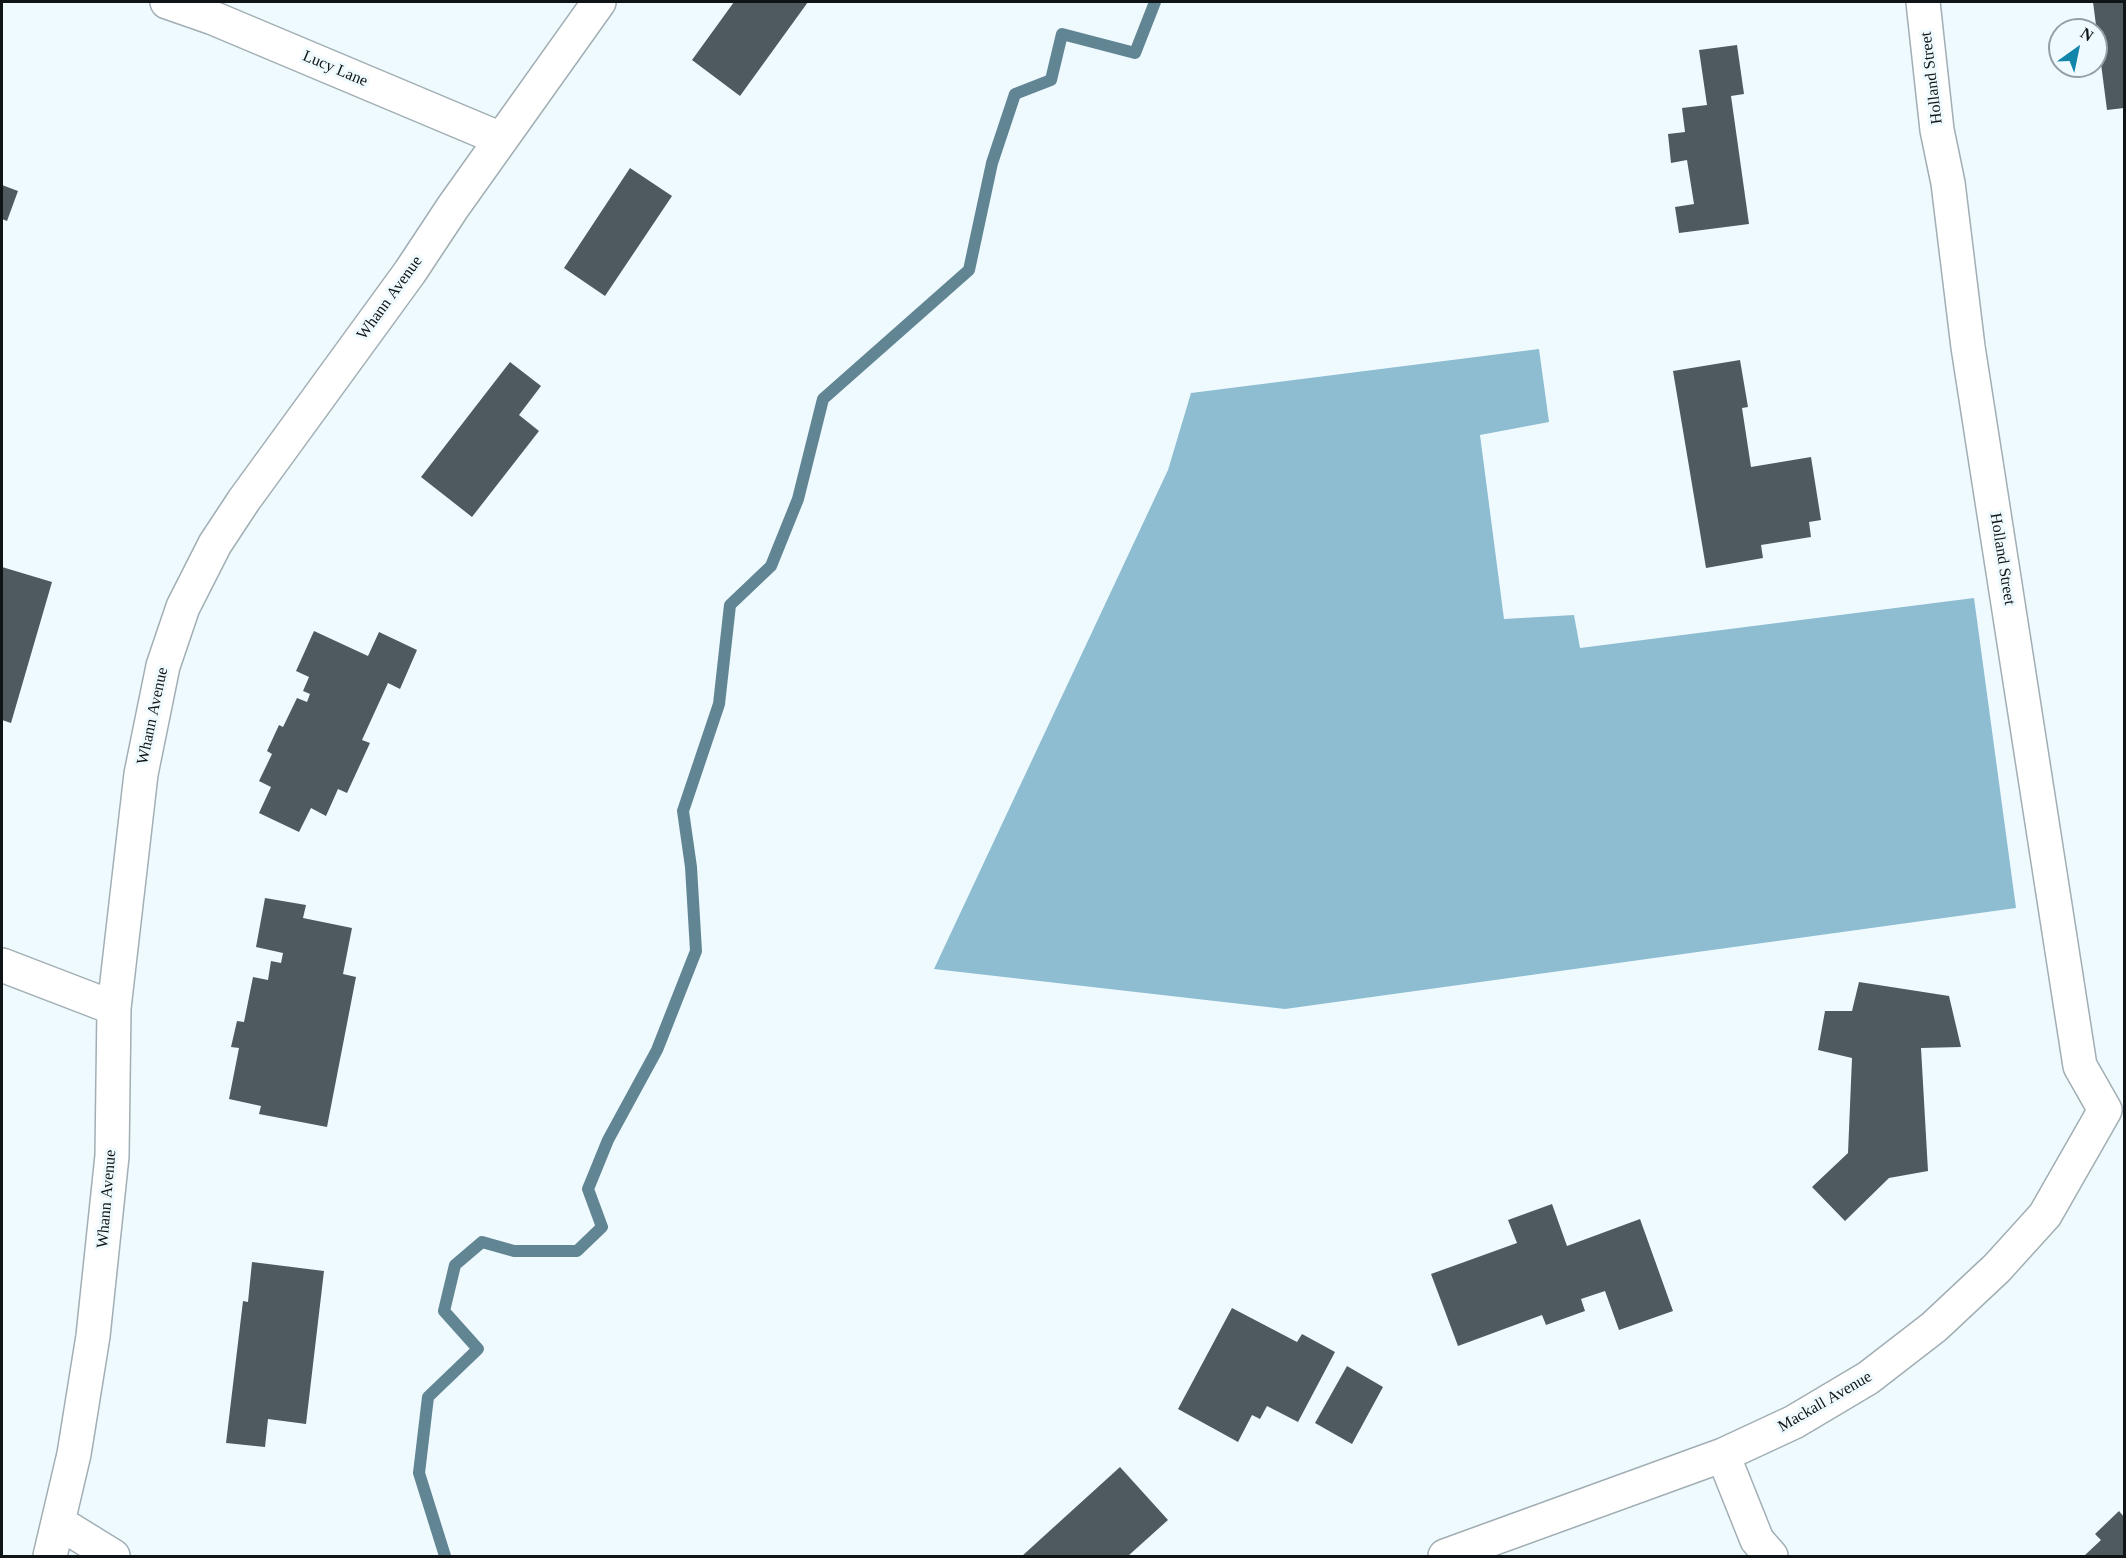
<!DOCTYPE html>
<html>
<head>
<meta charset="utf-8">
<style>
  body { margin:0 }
  #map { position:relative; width:2126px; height:1558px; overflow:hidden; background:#effaff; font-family:"Times New Roman",serif }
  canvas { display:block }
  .frame { position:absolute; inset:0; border:3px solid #0f1416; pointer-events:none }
  .north { position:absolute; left:2048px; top:18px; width:60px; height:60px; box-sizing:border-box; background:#effaff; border:2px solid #959ea2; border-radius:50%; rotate:33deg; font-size:16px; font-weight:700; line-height:24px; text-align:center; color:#0f1416 }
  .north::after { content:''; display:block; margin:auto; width:21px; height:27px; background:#1285ab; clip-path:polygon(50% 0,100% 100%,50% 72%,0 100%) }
</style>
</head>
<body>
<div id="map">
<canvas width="2126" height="1558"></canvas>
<div class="frame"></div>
<div class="north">N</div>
</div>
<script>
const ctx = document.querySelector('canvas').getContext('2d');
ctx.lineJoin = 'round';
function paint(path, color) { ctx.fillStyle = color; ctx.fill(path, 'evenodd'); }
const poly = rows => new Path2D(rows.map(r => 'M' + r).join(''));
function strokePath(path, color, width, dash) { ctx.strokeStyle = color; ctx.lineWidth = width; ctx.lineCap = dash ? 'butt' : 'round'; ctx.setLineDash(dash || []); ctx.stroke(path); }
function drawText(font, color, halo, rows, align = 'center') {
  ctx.font = font + ' "Times New Roman",serif'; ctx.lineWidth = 6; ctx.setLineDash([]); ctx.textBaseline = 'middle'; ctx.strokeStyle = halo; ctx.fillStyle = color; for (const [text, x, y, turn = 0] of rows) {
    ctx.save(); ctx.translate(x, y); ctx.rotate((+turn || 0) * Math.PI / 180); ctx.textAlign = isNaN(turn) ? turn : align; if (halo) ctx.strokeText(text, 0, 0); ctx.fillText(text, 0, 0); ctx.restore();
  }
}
const forest = poly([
  [1539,349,1549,422,1480,435,1504,619,1574,615,1580,648,1974,598,2016,908,1285,1009,934,969,1168,470,1191,393]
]);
const stream = poly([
  [445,1556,419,1473,428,1397,478,1349,444,1311,455,1265,482,1242,514,1251,577,1251,602,1227,588,1189,608,1140,657,1050,696,951,691,867,683,811,719,704,730,605,771,566,798,499,823,399,969,270,992,163,1015,94,1051,80,1062,34,1135,53,1155,2]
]);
const building = poly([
  [734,2,808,2,740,96,692,60],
  [2093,2,2124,2,2124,108,2107,110],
  [1737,45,1744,94,1731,96,1749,224,1679,233,1675,207,1694,204,1687,160,1671,163,1668,134,1685,132,1682,108,1707,105,1699,50],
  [630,168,672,196,605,296,564,268],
  [2,185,18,191,7,221,2,219],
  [1740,360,1748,407,1742,408,1751,467,1811,457,1821,520,1809,522,1811,537,1761,545,1763,558,1706,568,1673,371],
  [510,362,541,386,519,415,539,431,472,517,421,477],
  [2,567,52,582,11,723,2,720],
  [314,631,368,656,379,632,417,650,400,689,388,683,362,740,370,743,347,793,338,789,326,816,311,808,299,832,259,813,271,787,259,781,272,754,267,751,279,725,283,727,297,698,307,702,310,694,303,691,309,677,296,671],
  [265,898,306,905,303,918,352,928,343,974,356,977,327,1127,259,1114,261,1106,229,1099,239,1048,231,1047,237,1021,244,1022,253,977,268,980,271,961,281,963,283,953,256,947],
  [1859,982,1949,996,1961,1047,1921,1048,1928,1171,1889,1178,1845,1221,1812,1187,1848,1153,1852,1058,1818,1050,1825,1011,1852,1011],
  [1552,1204,1567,1246,1640,1219,1673,1311,1619,1330,1605,1291,1581,1299,1585,1311,1546,1325,1542,1315,1458,1346,1431,1274,1517,1243,1508,1220],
  [252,1262,324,1271,306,1424,268,1419,265,1447,226,1443,243,1301,248,1302],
  [1232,1308,1297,1342,1302,1334,1335,1352,1298,1422,1267,1406,1260,1419,1252,1415,1238,1442,1178,1409],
  [1347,1366,1383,1387,1352,1444,1315,1423],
  [1120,1467,1168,1520,1128,1556,1022,1556],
  [2119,1511,2124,1517,2124,1556,2084,1556,2101,1540,2095,1534]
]);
const minor = poly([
  [167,2,213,18,501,139],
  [2,965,114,1008],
  [1723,1455,1757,1540,1771,1556],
  [58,1522,113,1556],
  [50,1556,74,1454,93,1336,112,1156,114,1008,141,774,163,666,183,607,215,544,244,500,410,272,453,207,599,2],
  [1445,1556,1723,1455,1794,1422,1868,1378,1934,1327,1997,1268,2045,1215,2105,1110,2080,1066,1968,347,1948,183,1937,130,1923,2]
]);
const streetNames = [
  ["Lucy Lane",335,69,23],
  ["Holland Street",1932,78,-97],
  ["Whann Avenue",390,298,-54],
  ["Holland Street",2002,559,81],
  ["Whann Avenue",153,716,-78],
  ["Whann Avenue",107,1199,-85],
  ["Mackall Avenue",1825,1402,-30]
];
paint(forest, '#8ebdd2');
strokePath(stream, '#628594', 12);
paint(building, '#4f5a5f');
strokePath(minor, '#a1aeb3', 36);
strokePath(minor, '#fff', 33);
drawText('16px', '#0f1416', '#effaff', streetNames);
</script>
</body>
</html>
